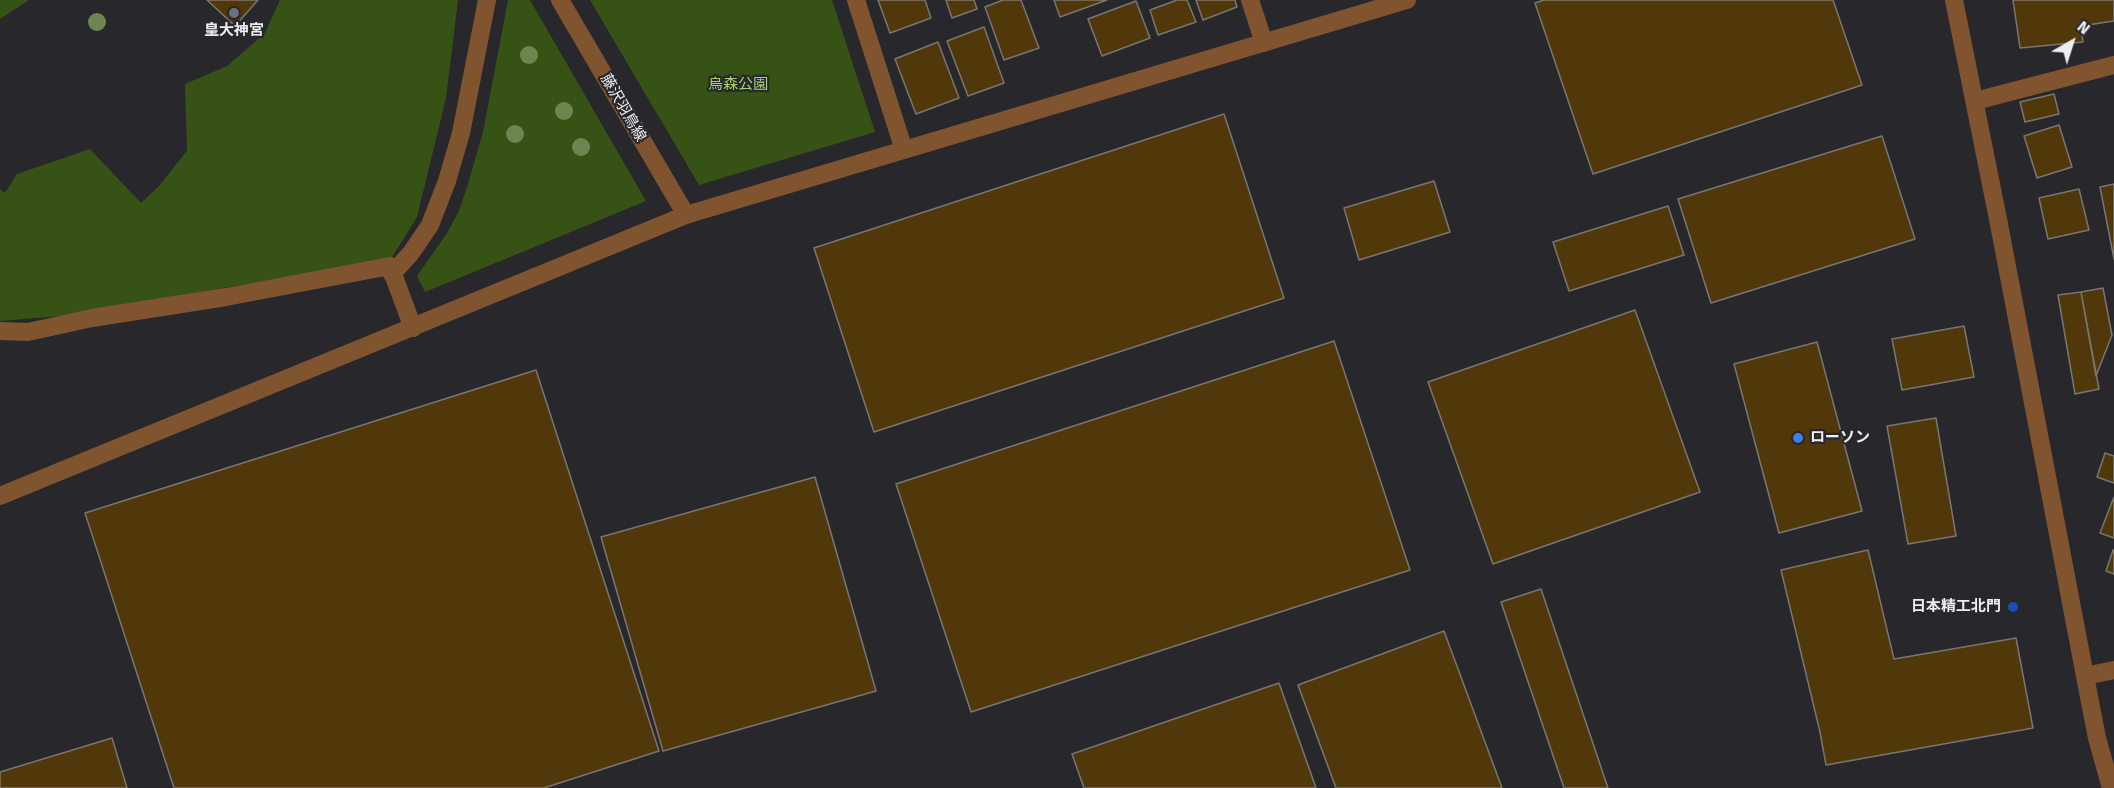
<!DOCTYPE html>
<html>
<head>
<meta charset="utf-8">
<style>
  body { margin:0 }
  #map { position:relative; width:2114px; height:788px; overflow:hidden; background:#28282c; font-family:"Fira Sans",sans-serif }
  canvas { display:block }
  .north { position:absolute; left:2042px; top:12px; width:60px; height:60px; -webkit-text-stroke:4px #28282c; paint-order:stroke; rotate:39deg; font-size:16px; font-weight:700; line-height:24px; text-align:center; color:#eeeef1 }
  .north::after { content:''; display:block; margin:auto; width:21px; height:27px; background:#eeeef1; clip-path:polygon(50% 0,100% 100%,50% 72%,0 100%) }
</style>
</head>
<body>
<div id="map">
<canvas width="2114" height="788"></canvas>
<div class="north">N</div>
</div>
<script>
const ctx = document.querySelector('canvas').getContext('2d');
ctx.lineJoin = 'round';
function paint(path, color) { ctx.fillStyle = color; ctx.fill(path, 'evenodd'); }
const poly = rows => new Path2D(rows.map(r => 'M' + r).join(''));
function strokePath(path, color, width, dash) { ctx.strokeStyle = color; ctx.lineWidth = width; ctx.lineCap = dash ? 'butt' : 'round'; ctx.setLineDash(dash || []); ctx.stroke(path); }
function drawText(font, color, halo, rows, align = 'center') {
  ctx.font = font + ' "Fira Sans","Noto Sans JP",sans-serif'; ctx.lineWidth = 4.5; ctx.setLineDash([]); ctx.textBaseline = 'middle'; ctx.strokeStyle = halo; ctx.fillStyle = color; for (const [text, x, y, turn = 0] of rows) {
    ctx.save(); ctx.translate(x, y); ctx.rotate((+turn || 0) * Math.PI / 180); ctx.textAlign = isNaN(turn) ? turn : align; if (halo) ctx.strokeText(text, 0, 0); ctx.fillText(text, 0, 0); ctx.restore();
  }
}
const green = poly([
  [0,0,29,0,0,19],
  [280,0,458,0,446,98,417,217,391,259,61,316,0,321,0,189,5,193,17,174,90,149,141,203,158,187,187,151,185,84,227,66,265,33],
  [508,0,530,0,646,201,425,292,417,276,447,233,459,211,468,184,483,132],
  [590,0,832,0,875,132,699,185]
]);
const building = poly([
  [207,0,258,0,235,26,207,0],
  [878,0,925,0,931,18,890,33,878,0],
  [946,0,974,0,977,9,952,18,946,0],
  [1003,0,1021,0,1039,48,1004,60,985,7,1003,0],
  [1054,0,1107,0,1060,17,1054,0],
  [1177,0,1187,0,1196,22,1158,35,1150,10,1177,0],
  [1196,0,1235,0,1237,7,1203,20,1196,0],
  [1544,0,1833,0,1862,85,1593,174,1535,3,1544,0],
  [2013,0,2114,0,2114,21,2081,26,2083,42,2020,48,2013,0],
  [1136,1,1150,38,1102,56,1088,19,1136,1],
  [984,27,1004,83,968,96,947,41,984,27],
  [938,42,959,98,916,114,895,59,938,42],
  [2054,94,2059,114,2025,122,2020,102,2054,94],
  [1224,114,1284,298,874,432,814,248,1224,114],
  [2059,125,2072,167,2037,178,2024,136,2059,125],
  [1882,136,1915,239,1711,303,1678,199,1882,136],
  [1434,181,1450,232,1359,260,1344,208,1434,181],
  [2114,184,2114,259,2100,187,2114,184],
  [2079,189,2089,230,2048,239,2039,198,2079,189],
  [1668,206,1684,255,1569,291,1553,242,1668,206],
  [2103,288,2112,335,2096,376,2081,292,2103,288],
  [2081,292,2099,389,2075,394,2058,295,2081,292],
  [1635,310,1700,492,1493,564,1428,382,1635,310],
  [1964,326,1974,377,1902,390,1892,339,1964,326],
  [1334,341,1410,570,971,712,896,484,1334,341],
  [1817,342,1862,511,1779,533,1734,364,1817,342],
  [536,370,659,751,544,788,174,788,85,513,536,370],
  [1936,418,1956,536,1908,544,1887,426,1936,418],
  [2105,453,2114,456,2114,483,2097,477,2105,453],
  [815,477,876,691,663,751,601,537,815,477],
  [2114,497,2114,538,2100,533,2114,497],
  [1868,550,1894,659,2016,638,2033,728,1826,765,1820,732,1781,570,1868,550],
  [2113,550,2114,550,2114,574,2106,571,2113,550],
  [1541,589,1608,788,1564,788,1501,602,1541,589],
  [1444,631,1502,788,1336,788,1298,685,1444,631],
  [1279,683,1316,788,1084,788,1072,754,1279,683],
  [112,738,127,788,0,788,0,772,112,738]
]);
const minor = poly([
  [560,0,686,215],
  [856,0,904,150],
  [1250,0,1264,43],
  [1954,0,1998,219,2085,676,2097,738,2111,788],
  [1975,101,2114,65],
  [392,274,411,253,430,225,447,181,461,133,487,0],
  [0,331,28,332,92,318,226,297,390,266,413,328],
  [0,496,686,215,1407,0],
  [2085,676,2114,670]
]);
const trees = [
  [97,22],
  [529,55],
  [564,111],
  [515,134],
  [581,147]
];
const markers = [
  [234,13,6,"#6b7280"],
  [1798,438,6,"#3f7fe0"],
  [2013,607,6,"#1a4fb4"]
];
const poiNames = [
  ["皇大神宮",234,31],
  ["ローソン",1810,438,"left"],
  ["日本精工北門",2001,607,"right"]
];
const parkNames = [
  ["烏森公園",738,85]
];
const streetNames = [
  ["藤沢羽鳥線",623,108,60]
];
paint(green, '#375215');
paint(building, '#51380a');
strokePath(building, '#797672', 1.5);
strokePath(minor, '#815430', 18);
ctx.fillStyle = '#6b874f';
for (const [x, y] of trees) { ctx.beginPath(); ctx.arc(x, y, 9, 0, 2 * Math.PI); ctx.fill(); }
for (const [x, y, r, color] of markers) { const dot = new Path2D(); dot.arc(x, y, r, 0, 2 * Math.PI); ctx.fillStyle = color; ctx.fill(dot); strokePath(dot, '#28282c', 2); }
drawText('bold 15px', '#eeeef1', '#28282c', poiNames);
drawText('15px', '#a2d56c', '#28282c', parkNames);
drawText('15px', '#eeeef1', '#28282c', streetNames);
</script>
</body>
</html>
